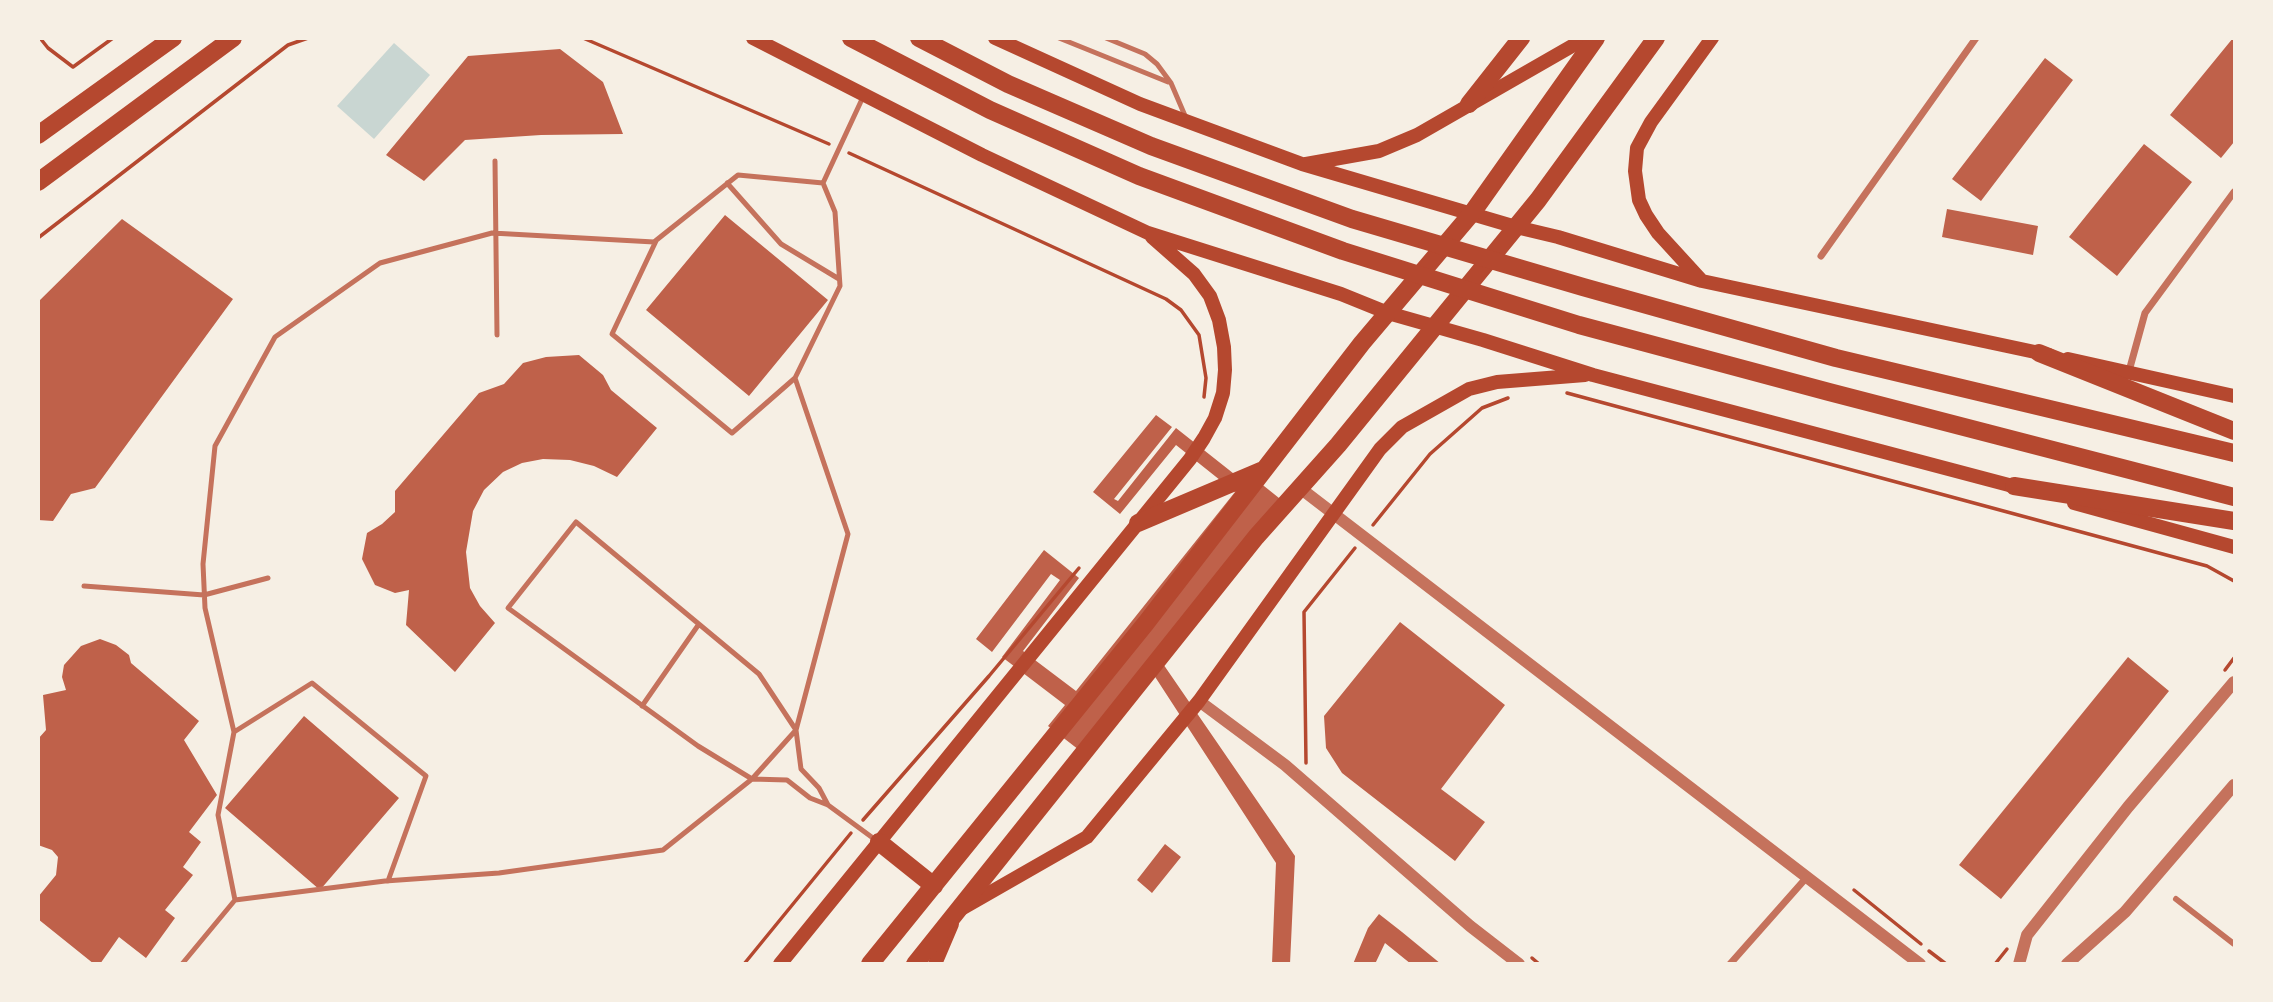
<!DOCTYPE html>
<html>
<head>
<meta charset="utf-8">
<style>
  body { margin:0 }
  #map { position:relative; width:2273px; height:1002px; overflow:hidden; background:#f6efe4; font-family:"Space Grotesk",sans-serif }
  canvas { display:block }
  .frame { position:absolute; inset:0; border:40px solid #f6efe4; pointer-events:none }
</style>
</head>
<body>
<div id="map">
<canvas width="2273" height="1002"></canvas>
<div class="frame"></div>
</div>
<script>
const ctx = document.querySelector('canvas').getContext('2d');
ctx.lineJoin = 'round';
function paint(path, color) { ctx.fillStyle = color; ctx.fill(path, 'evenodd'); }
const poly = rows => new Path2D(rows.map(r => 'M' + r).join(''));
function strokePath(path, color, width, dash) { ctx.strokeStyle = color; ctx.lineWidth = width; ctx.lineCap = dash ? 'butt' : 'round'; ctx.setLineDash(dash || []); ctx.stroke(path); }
const water = poly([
  [394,43,430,75,374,139,337,106]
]);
const building = poly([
  [2233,38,2234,142,2221,158,2170,115],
  [560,49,603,82,623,134,541,135,465,140,424,181,386,155,468,56],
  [2045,58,2073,80,1981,201,1952,179],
  [2144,144,2192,182,2117,276,2069,237],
  [1947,209,2038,226,2033,255,1942,237],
  [725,215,828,300,749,396,646,310],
  [122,219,233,299,95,488,71,494,53,521,38,520,38,302],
  [579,355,603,375,611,390,657,428,617,477,594,466,570,460,543,459,522,463,503,472,484,490,473,511,466,552,470,588,480,606,495,623,455,672,406,625,409,590,395,593,375,585,362,559,367,533,382,524,395,512,395,491,479,393,504,384,523,363,546,357],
  [1156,415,1172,427,1114,499,1118,501,1176,428,1243,481,1249,474,1284,502,1159,658,1295,856,1290,964,1272,964,1276,863,1150,669,1083,753,1048,726,1065,705,1002,657,1060,580,1051,574,992,652,976,639,1044,550,1079,578,1023,651,1076,691,1235,492,1176,445,1120,514,1093,492],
  [1400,622,1505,705,1441,789,1485,822,1455,861,1342,773,1326,748,1324,716],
  [100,639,116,645,129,655,131,663,199,721,184,740,217,795,189,832,201,842,183,867,193,875,165,910,175,918,146,958,119,937,100,964,94,964,38,919,38,897,56,875,58,857,52,850,38,845,38,739,46,730,43,695,66,690,62,677,64,665,81,646],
  [2128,657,2169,691,2001,899,1959,865],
  [304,716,399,798,320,890,225,808],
  [1165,844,1181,857,1152,893,1137,880],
  [1379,914,1402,932,1441,964,1411,964,1385,943,1375,964,1353,964,1368,928]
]);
const path = poly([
  [40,38,48,48,73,67,113,38],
  [583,38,829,144],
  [849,153,1166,299,1181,310,1199,335,1206,378,1204,397],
  [38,238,288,45,308,38],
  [1567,393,2207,566,2234,581],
  [1373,525,1430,454,1482,408,1508,398],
  [2225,670,2234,658],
  [1306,763,1304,612,1355,548],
  [863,820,989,676,1079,568],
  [1854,890,1921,944],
  [1929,951,1946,964],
  [1532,958,1539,964],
  [744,964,851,833],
  [1995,964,2007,949]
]);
const service = poly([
  [1059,38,1168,82],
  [1106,38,1145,54,1157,64,1171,83,1186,118],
  [495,161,497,335],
  [727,183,781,244,839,279],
  [656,241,612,334,732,433,795,378],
  [84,586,204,595,268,578],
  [642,706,699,624],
  [234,732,312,683,426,776,388,881],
  [828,805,819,788,801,769,796,730,759,674,576,522,508,608,698,746,752,779,787,780,810,798,828,805,877,841],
  [235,900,385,881,499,873,663,850,752,779,796,730,848,534,795,378,840,286,835,212,823,183,863,97],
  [182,964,235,900,218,815,234,732,205,608,203,564,215,446,275,337,380,263,492,233,654,242,738,175,823,183]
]);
const pedestrian = poly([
  [2176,899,2234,944]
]);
const minor = poly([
  [1821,256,1976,38],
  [2129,371,2145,313,2234,192],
  [1730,964,1807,877]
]);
const tertiary = poly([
  [1300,488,1920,964],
  [1199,701,1285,765,1470,926,1519,964],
  [2019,964,2027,935,2128,807,2234,682],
  [2067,964,2125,912,2234,785]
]);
const secondary = poly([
  [753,38,982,155,1148,233,1341,294,1388,313,1483,340,1593,375,2024,489],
  [995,38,1140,104,1302,164,1516,227,1558,237,1702,281,2049,355],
  [1306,164,1379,151,1417,135,1586,38],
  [1701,280,1658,233,1646,215,1639,200,1635,171,1637,148,1651,122,1712,38],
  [2068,359,2234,396],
  [2074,503,2234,547],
  [963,908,1087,837,1199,701,1380,449,1402,427,1469,389,1497,382,1585,375],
  [780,964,1190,459,1204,438,1215,418,1223,393,1225,370,1224,347,1219,320,1210,296,1194,274,1152,237],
  [935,964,952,924]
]);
const primary = poly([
  [1469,104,1521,38],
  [38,135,173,38],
  [38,182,233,38],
  [1138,523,1263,470],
  [879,842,934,886],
  [870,964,1146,623,1362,343,1472,213,1596,38],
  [915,964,1256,537,1338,445,1538,200,1656,38]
]);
const trunk = poly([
  [851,38,990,110,1139,176,1343,251,1579,325,1829,392,2234,497],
  [919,38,1008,84,1151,146,1352,219,1583,287,1836,358,2234,453],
  [2039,353,2234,431],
  [2014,486,2234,521]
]);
paint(water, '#c9d6d2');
paint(building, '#bf614a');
strokePath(path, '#b5482f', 3.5);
strokePath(service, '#c5725c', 5);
strokePath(pedestrian, '#c5725c', 6);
strokePath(minor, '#c5725c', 7);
strokePath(tertiary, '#c5725c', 12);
strokePath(secondary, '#b5482f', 14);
strokePath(primary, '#b5482f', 18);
strokePath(trunk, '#b5482f', 18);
</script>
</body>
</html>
